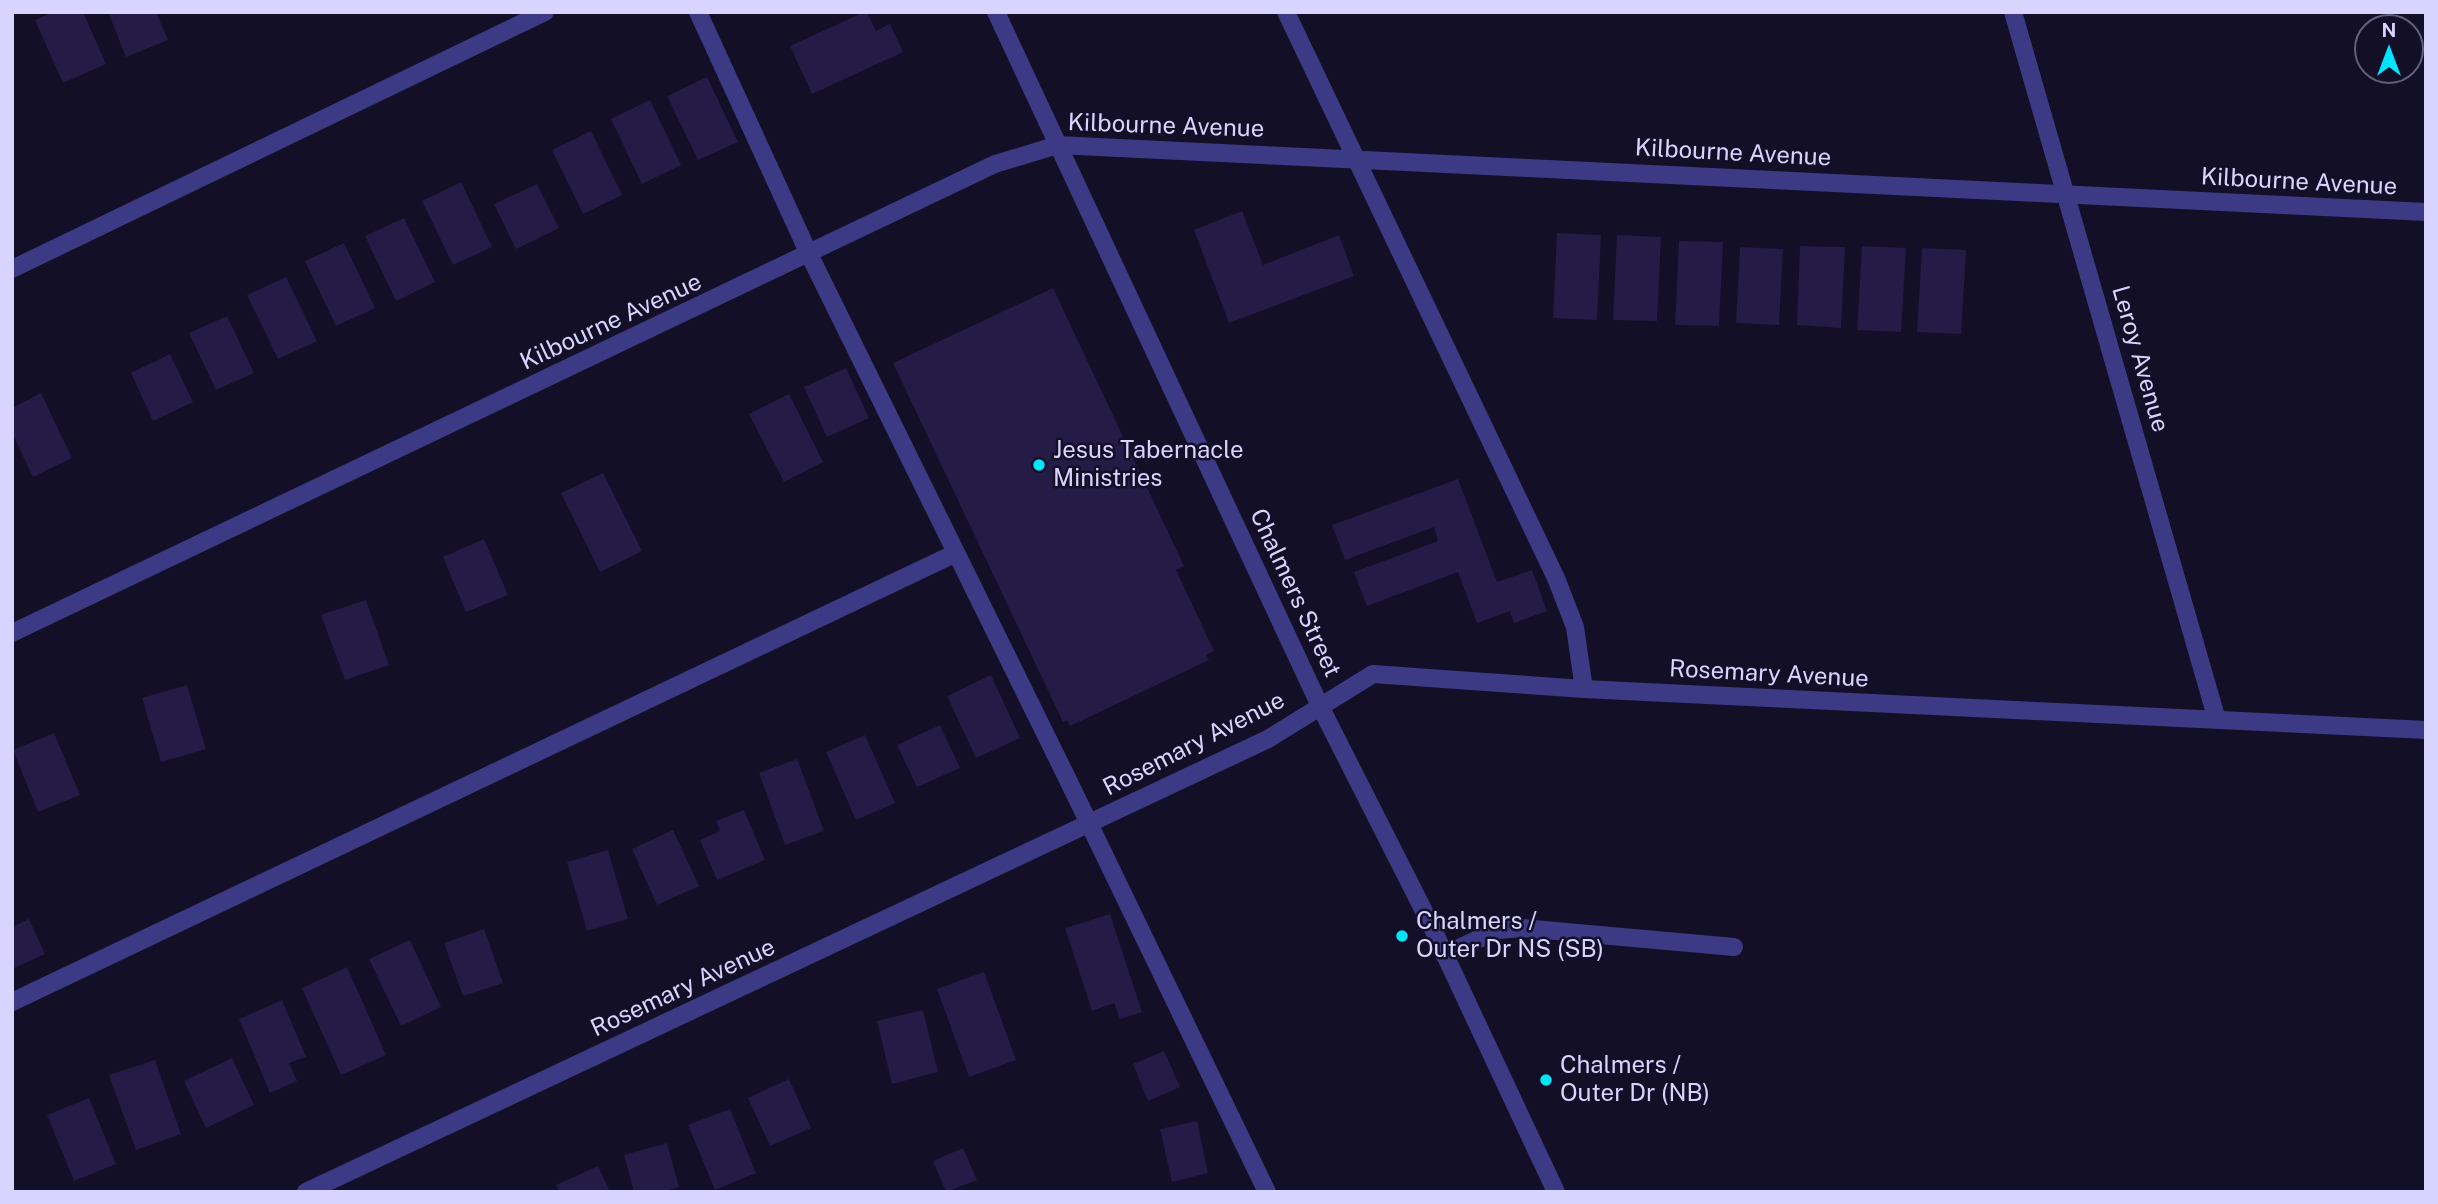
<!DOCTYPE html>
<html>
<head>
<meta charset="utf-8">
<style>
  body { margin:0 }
  #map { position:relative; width:2438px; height:1204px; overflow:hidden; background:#130f26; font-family:"Public Sans",sans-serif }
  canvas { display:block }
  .frame { position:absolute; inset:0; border:14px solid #d9d4ff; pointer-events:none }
  .north { position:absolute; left:2354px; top:14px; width:70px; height:70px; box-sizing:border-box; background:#130f26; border:2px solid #625e7d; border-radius:50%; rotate:0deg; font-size:19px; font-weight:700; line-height:28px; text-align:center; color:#d9d4ff }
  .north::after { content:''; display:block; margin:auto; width:24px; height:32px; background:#00e5ff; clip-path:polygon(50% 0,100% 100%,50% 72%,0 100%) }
</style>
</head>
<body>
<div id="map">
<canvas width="2438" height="1204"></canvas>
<div class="frame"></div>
<div class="north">N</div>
</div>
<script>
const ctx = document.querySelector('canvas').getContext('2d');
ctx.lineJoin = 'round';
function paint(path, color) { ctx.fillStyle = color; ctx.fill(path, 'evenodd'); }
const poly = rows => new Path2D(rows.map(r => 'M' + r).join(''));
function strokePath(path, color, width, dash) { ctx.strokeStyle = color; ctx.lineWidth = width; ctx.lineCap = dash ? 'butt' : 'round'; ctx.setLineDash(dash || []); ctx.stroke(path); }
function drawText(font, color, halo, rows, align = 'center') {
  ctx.font = font + ' "Public Sans",sans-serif'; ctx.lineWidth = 5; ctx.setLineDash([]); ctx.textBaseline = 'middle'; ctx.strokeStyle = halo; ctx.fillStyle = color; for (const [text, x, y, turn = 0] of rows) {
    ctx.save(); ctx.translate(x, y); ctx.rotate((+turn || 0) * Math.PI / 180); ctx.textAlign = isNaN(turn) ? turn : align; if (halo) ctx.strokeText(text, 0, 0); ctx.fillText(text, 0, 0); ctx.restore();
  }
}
const building = poly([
  [53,12,83,12,106,64,63,83,35,20],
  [108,12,156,12,168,40,126,57],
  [864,12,867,12,876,31,890,24,903,52,812,94,790,46],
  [707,77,738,142,698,160,667,96],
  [650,100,681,165,642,184,611,119],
  [591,131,622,195,583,214,552,150],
  [461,182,492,247,453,265,422,201],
  [537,184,559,228,516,249,494,204],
  [1242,211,1263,265,1339,235,1354,276,1229,323,1194,230],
  [404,218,435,282,396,301,365,236],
  [1557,233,1601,235,1597,320,1553,318],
  [1617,235,1661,237,1657,321,1613,320],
  [1679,241,1723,242,1719,326,1675,325],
  [344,243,375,308,336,326,305,261],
  [1800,246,1845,247,1841,328,1797,325],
  [1862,246,1906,248,1901,332,1857,330],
  [1740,247,1783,249,1779,325,1736,323],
  [1922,248,1966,250,1961,334,1917,332],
  [286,277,317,341,278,359,247,295],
  [1053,288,1184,566,1176,570,1214,651,1206,655,1209,660,1070,726,1067,720,1063,722,893,363],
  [227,316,254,373,216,390,189,333],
  [170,354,193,402,153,421,131,373],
  [846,368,869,418,827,437,804,387],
  [41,393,72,458,33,477,12,433,12,408],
  [789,394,823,462,784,482,749,414],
  [603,473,642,551,600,572,561,493],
  [1458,479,1497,582,1532,570,1547,611,1514,623,1510,611,1477,623,1458,572,1367,606,1354,572,1438,541,1434,527,1345,560,1332,525],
  [484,539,508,595,466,612,443,557],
  [366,600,389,665,345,680,321,615],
  [991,675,1020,738,976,758,947,696],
  [187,685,206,749,161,762,142,698],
  [940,725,960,768,917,787,897,745],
  [54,733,80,795,38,812,13,750],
  [865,735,895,803,856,820,826,752],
  [797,759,824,831,785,845,759,773],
  [744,810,765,860,717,880,700,840,720,831,716,821],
  [673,830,699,886,657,905,632,849],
  [608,850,628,919,587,931,567,862],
  [1110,914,1142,1012,1120,1019,1114,1003,1092,1011,1065,928],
  [29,919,45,954,12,969,12,927],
  [484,929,503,983,463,996,444,943],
  [410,940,441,1007,401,1026,369,959],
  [347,967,386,1055,341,1075,302,988],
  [984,972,1016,1060,969,1077,937,989],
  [282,1000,306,1057,289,1063,297,1081,270,1093,239,1019],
  [923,1010,938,1072,892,1084,877,1021],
  [1164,1051,1180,1087,1148,1101,1133,1064],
  [232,1058,254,1105,206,1128,184,1081],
  [155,1060,181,1134,136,1150,109,1075],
  [789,1079,811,1128,770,1146,748,1098],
  [89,1098,116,1164,74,1181,47,1115],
  [730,1109,756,1173,715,1190,688,1125],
  [1197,1121,1208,1173,1172,1182,1160,1129],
  [667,1143,679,1187,662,1192,634,1192,624,1155],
  [963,1148,977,1180,946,1192,933,1161],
  [598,1166,610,1192,559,1192,556,1185]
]);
const minor = poly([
  [698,12,809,254,1069,782,1267,1192],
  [996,12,1320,706,1430,923,1556,1192],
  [1286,12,1556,578,1575,627,1584,689],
  [2013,12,2217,720],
  [12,269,545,12],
  [12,633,995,164,1058,145,2426,212],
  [1444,955,1498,930,1522,928,1734,947],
  [12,1002,956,553],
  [306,1192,1268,739,1373,674,1584,689,2426,730]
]);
const markers = [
  [1039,465,7,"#00e5ff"],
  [1402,936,7,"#00e5ff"],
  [1546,1080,7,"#00e5ff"]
];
const streetNames = [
  ["Kilbourne Avenue",1166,126,2],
  ["Kilbourne Avenue",1733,153,3],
  ["Kilbourne Avenue",2299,182,3],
  ["Kilbourne Avenue",611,322,-25],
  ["Leroy Avenue",2140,359,74],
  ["Chalmers Street",1295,593,65],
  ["Rosemary Avenue",1769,674,3],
  ["Rosemary Avenue",1194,744,-27],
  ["Rosemary Avenue",683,988,-25]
];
const poiNames = [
  ["Jesus Tabernacle",1053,451],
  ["Ministries",1053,479],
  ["Chalmers /",1416,922],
  ["Outer Dr NS (SB)",1416,950],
  ["Chalmers /",1560,1066],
  ["Outer Dr (NB)",1560,1094]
];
paint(building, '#241b47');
strokePath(minor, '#3d3a85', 18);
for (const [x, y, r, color] of markers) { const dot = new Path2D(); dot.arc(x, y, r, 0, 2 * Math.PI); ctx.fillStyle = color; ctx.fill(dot); strokePath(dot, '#130f26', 2.5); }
drawText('24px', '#d9d4ff', '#130f26', streetNames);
drawText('24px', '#d9d4ff', '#130f26', poiNames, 'left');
</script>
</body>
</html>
